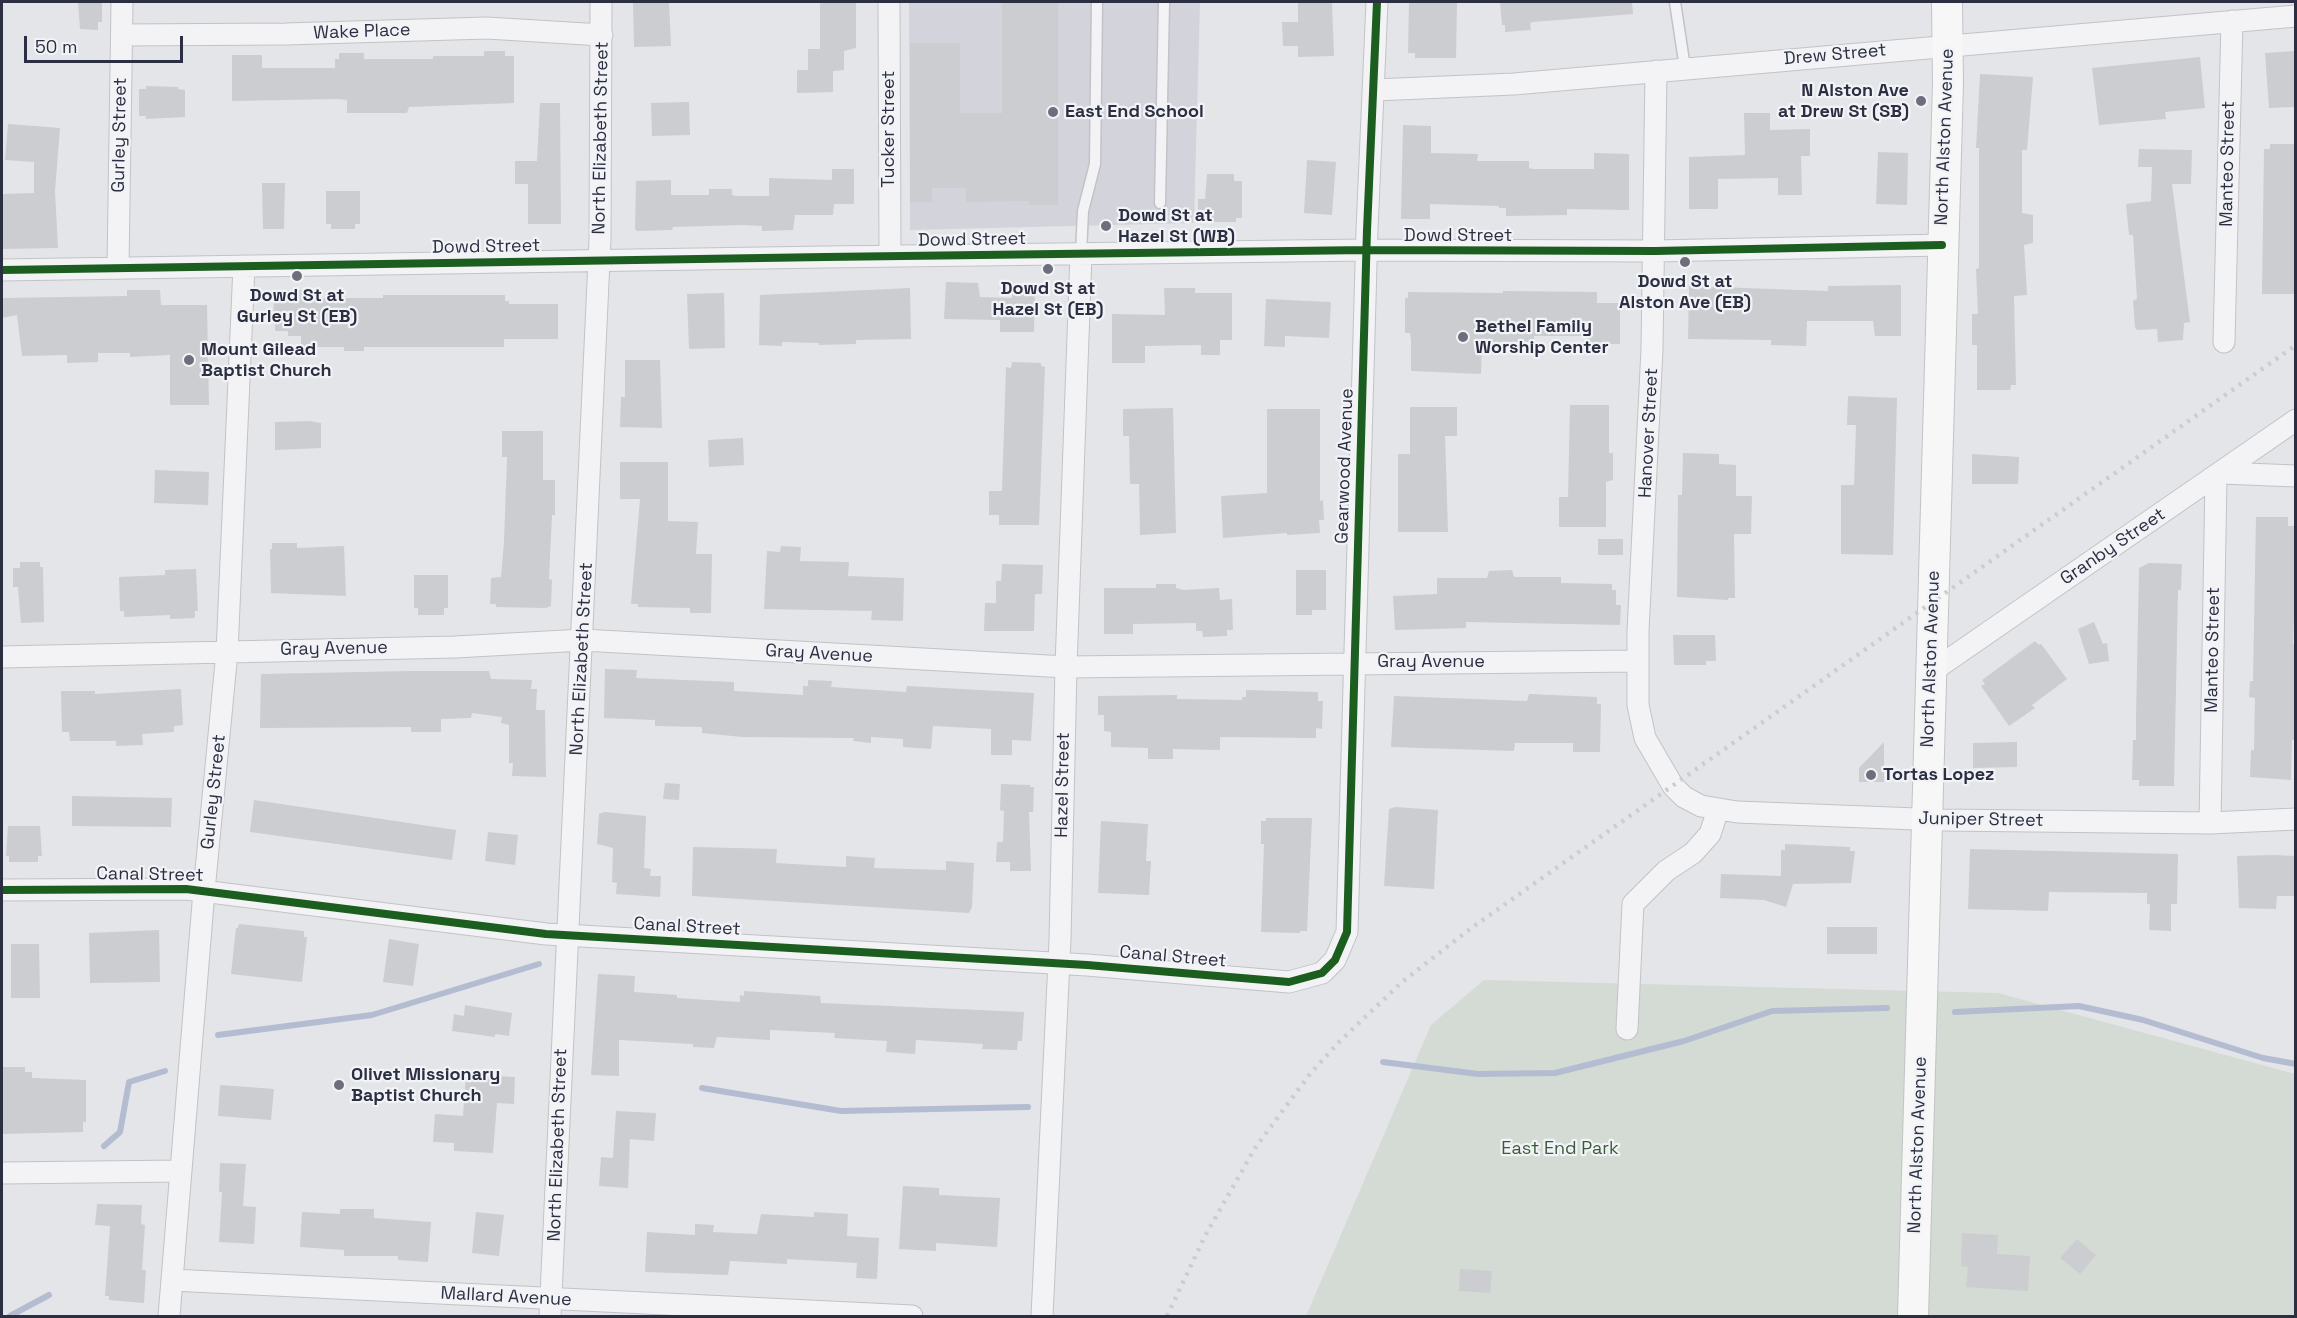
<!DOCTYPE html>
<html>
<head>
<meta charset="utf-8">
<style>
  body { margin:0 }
  #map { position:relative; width:2297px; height:1318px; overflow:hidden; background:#e4e5e8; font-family:"Space Grotesk",sans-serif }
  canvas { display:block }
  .frame { position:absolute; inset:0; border:3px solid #2b2f41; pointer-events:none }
  .scale { position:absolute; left:24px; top:36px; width:159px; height:27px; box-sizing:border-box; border:3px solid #2b2f41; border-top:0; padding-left:8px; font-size:18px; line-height:21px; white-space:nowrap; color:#2b2f41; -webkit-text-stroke:4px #f2f3f7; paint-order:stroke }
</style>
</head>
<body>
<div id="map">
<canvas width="2297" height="1318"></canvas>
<div class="frame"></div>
<div class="scale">50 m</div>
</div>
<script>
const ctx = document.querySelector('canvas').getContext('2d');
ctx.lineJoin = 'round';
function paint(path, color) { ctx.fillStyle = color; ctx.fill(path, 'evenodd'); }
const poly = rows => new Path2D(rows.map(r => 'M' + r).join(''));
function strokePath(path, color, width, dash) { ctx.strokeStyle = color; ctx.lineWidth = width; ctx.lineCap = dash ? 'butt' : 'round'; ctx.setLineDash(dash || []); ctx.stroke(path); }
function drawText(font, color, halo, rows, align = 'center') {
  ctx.font = font + ' "Space Grotesk",sans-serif'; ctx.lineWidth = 4.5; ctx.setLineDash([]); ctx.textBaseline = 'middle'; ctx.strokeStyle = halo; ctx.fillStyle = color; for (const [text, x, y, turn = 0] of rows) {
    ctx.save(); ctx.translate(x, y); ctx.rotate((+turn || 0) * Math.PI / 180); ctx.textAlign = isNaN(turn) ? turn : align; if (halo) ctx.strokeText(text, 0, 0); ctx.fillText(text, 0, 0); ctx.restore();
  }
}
const built = poly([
  [909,2,1200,2,1194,223,910,230]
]);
const green = poly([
  [1484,980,1998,993,2295,1074,2295,1316,1306,1316,1431,1025]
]);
const stream = poly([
  [1955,1012,2079,1006,2143,1020,2263,1058,2296,1064],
  [218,1035,372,1015,539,964],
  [1383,1062,1478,1074,1555,1073,1684,1041,1772,1011,1887,1008],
  [702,1088,841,1111,1028,1107],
  [104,1146,120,1132,129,1082,165,1071],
  [10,1316,49,1295]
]);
const building = poly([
  [78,2,102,2,102,22,98,22,98,30,80,29],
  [633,2,669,2,671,46,634,47],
  [820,2,856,2,856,48,844,51,844,70,833,71,833,92,797,93,797,70,808,70,808,49,820,49],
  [1002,2,1058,2,1058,205,1029,205,1029,201,966,202,966,188,932,188,932,202,910,202,910,43,960,43,960,113,1002,113],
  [1298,2,1332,2,1334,56,1298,57,1298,46,1283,46,1282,22,1298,22],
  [1409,2,1457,2,1456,58,1415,58,1415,53,1408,53],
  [1500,2,1632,2,1633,14,1533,22,1530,23,1531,30,1505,32,1505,25,1502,25],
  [484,51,505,51,505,56,514,56,514,103,409,107,407,113,347,113,347,100,338,99,232,101,232,55,262,55,262,68,335,68,335,59,339,59,339,53,364,53,364,59,433,59,433,56,484,56],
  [2294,51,2295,107,2269,108,2265,53],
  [2200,57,2205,108,2165,112,2166,119,2099,125,2092,68],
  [1980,74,2033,77,2027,150,2022,150,2022,213,2033,215,2033,243,2024,245,2027,295,2014,296,2016,385,2011,385,2010,390,1977,390,1977,345,1972,345,1972,314,1978,314,1976,269,1979,268,1979,148,1976,148],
  [146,86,178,87,178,89,185,90,185,117,146,119,146,116,139,116,139,89,146,89],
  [689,102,690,135,652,136,651,103],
  [540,103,560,103,561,224,528,224,528,184,515,184,515,161,537,161],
  [1744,113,1770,113,1770,130,1810,129,1810,156,1801,156,1802,195,1778,195,1778,178,1718,179,1718,209,1689,209,1689,157,1745,155],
  [8,124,60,128,55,191,58,248,2,249,2,194,34,193,34,162,5,160],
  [1403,125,1431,126,1431,153,1478,154,1477,161,1529,161,1529,168,1533,169,1594,169,1594,153,1629,154,1629,210,1567,209,1567,215,1506,216,1506,208,1499,208,1499,206,1430,204,1430,219,1401,219],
  [2270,144,2295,144,2295,294,2262,294,2264,149,2270,149],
  [2139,149,2192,150,2191,184,2172,184,2190,322,2184,323,2183,340,2158,342,2157,329,2137,330,2135,327,2133,301,2137,299,2133,235,2129,235,2126,204,2151,201,2152,167,2138,167],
  [1878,152,1908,153,1907,205,1876,204],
  [1307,160,1336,162,1332,215,1304,213],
  [832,169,854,169,854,204,834,204,833,215,795,215,793,230,762,231,762,226,743,225,673,227,672,230,637,231,635,229,636,181,671,180,671,195,709,195,709,189,732,189,732,195,736,196,769,196,769,178,832,180],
  [1207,174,1234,174,1234,181,1242,181,1242,218,1236,218,1236,222,1198,222,1198,199,1205,199],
  [262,183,285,183,284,229,263,229],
  [326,191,360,191,360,224,355,224,355,229,331,229,331,224,326,224],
  [946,282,978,283,980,297,1012,298,1012,288,1035,288,1034,332,1000,332,1000,320,944,319],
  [1901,285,1901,336,1875,336,1873,321,1807,321,1806,346,1771,345,1771,340,1688,339,1689,286,1828,291,1828,286],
  [910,288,911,339,856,340,856,344,819,345,819,343,782,342,782,346,759,345,760,295],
  [1164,288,1195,288,1195,293,1232,293,1232,340,1220,340,1220,355,1201,355,1201,345,1145,346,1145,363,1112,363,1112,314,1165,315],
  [127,290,160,290,161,305,207,305,209,405,170,405,170,355,130,357,130,353,98,353,98,362,67,363,67,355,22,356,17,315,2,318,2,298,127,296],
  [275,290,320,290,320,298,383,298,383,295,505,295,505,301,509,301,509,304,558,304,558,339,504,339,504,347,364,347,364,351,344,351,344,347,305,347,301,345,301,336,288,336,288,331,275,331,275,316,273,316],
  [1503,291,1597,292,1597,303,1620,303,1620,344,1588,344,1588,336,1534,336,1534,342,1482,342,1481,374,1411,371,1411,340,1410,333,1405,333,1405,298,1408,298,1408,292,1503,293],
  [724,293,725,348,689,349,687,294],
  [1266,299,1331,302,1329,338,1285,336,1285,347,1264,346],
  [625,360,660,360,662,428,620,427,621,397,625,397],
  [1012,362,1041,363,1041,366,1045,367,1039,525,999,525,999,515,989,515,989,491,1002,491,1006,367,1011,368],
  [1848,396,1897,398,1893,555,1841,554,1841,485,1854,485,1856,425,1847,425],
  [1570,405,1609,405,1609,453,1613,453,1613,480,1606,482,1606,527,1559,527,1559,497,1568,497],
  [1410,407,1457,407,1457,436,1445,436,1448,532,1398,532,1398,454,1410,454],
  [1173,408,1176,533,1140,535,1139,484,1130,484,1129,436,1123,436,1123,409],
  [1267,409,1320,409,1320,501,1323,500,1324,520,1319,520,1320,533,1287,535,1287,533,1223,538,1221,496,1267,493],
  [309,421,321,423,321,448,275,450,275,422],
  [502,431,543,431,543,480,555,480,555,515,552,515,549,579,552,580,551,606,546,608,496,607,496,604,490,604,491,578,501,577,504,542,507,457,502,457],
  [743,438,744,465,709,467,708,440],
  [1683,453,1719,454,1719,464,1736,465,1736,496,1752,496,1751,534,1734,534,1735,598,1728,598,1728,600,1677,597,1678,495,1682,495],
  [1972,454,2019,457,2018,484,1972,484],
  [620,462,668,462,668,521,698,522,696,554,712,554,711,613,690,613,690,608,638,607,638,604,631,604,640,499,620,499],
  [155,470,209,472,208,505,154,503],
  [2256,517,2288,517,2288,526,2294,526,2295,594,2293,644,2295,644,2295,740,2292,740,2291,780,2250,777,2251,750,2254,750,2255,698,2249,697,2250,681,2253,681],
  [1598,539,1623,539,1623,555,1598,555],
  [272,543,297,543,297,548,344,546,346,596,271,593,270,549,272,549],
  [781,546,801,547,800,561,849,562,848,576,904,578,903,621,871,620,872,611,764,609,767,551,780,552],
  [20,562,40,562,40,567,43,567,44,622,21,623,18,587,13,587,13,568,20,568],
  [2149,563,2182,564,2181,590,2178,590,2174,786,2139,786,2139,780,2132,780,2133,740,2136,740,2136,718,2139,568],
  [1002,564,1043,565,1042,594,1035,594,1034,631,984,631,985,603,996,603,996,581,1001,581],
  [196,569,198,611,195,611,195,618,170,619,170,615,124,617,124,611,120,611,119,577,165,575,165,570],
  [1296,570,1326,570,1326,610,1312,610,1312,615,1296,615],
  [1512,570,1514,577,1561,577,1561,583,1612,584,1612,590,1616,590,1616,605,1621,605,1620,625,1466,622,1466,628,1395,630,1393,596,1437,594,1437,578,1487,578,1489,571],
  [414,575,448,575,448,608,444,608,444,615,418,615,418,608,414,608],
  [1156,584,1176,584,1176,588,1183,590,1219,588,1220,600,1232,599,1233,630,1227,630,1227,636,1203,637,1202,631,1196,631,1196,623,1133,624,1133,634,1104,634,1104,588,1156,588],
  [2094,622,2103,644,2107,643,2109,661,2089,664,2078,629],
  [1673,635,1715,635,1716,661,1706,661,1706,665,1674,665],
  [2035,641,2039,645,2041,644,2067,679,2032,705,2035,708,2009,726,1981,686,1985,684,1982,680],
  [605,669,637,670,636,678,734,682,734,691,803,695,803,686,808,686,808,680,832,681,831,687,906,692,907,686,1034,693,1031,741,1012,740,1012,755,991,755,991,729,933,726,931,749,903,747,903,739,871,737,871,743,853,741,854,738,742,737,702,733,702,727,655,726,655,720,604,718],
  [410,671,489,671,491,679,532,680,531,689,537,689,536,710,545,710,546,777,512,776,513,763,509,763,509,725,501,723,502,717,472,713,471,718,441,719,441,732,411,732,411,727,260,728,261,674],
  [181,689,183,725,174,726,174,732,142,734,143,745,116,746,116,741,70,741,69,732,62,732,61,691,95,691,95,694],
  [1246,690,1318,692,1318,701,1323,701,1322,729,1316,728,1316,738,1220,737,1220,750,1173,749,1173,759,1148,759,1148,748,1111,747,1111,732,1104,731,1104,715,1098,715,1098,696,1177,695,1177,699,1242,700,1242,697,1246,697],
  [1529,694,1597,697,1597,704,1601,704,1600,752,1573,752,1573,743,1515,743,1514,751,1391,747,1394,696,1527,701],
  [1884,742,1884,782,1859,782,1859,768],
  [2017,742,2017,767,1973,768,1973,743],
  [665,783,680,784,679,800,663,799],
  [1001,784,1030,785,1030,787,1034,787,1033,812,1029,812,1031,871,1010,871,1010,862,996,862,997,842,1003,842,1004,811,1000,810],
  [72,796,172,798,171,827,72,826],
  [254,800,456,830,452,860,250,832],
  [1395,807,1438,810,1434,889,1384,886,1389,809],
  [605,812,646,816,644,868,651,869,650,876,661,876,660,897,616,894,617,883,612,882,613,848,597,844,599,814],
  [1266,818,1312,818,1307,931,1300,931,1300,933,1261,932,1264,844,1261,844,1261,821,1266,821],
  [1101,821,1148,824,1146,861,1151,861,1149,895,1098,893],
  [8,826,40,826,42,856,38,856,38,862,9,862,9,856,6,856],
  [488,832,518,835,515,865,485,861],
  [1785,844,1850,847,1850,851,1855,851,1851,883,1793,884,1786,907,1764,900,1720,898,1721,874,1781,876,1781,850,1785,850],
  [693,847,777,849,776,863,846,867,846,856,875,858,874,868,946,870,946,861,974,863,972,907,969,913,692,896],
  [1970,849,2178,854,2177,904,2171,904,2171,931,2149,930,2150,904,2147,904,2147,893,2049,892,2048,911,1968,909],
  [2274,855,2295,856,2295,896,2277,896,2276,909,2239,908,2237,856],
  [239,924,304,931,304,937,307,937,302,982,231,974,236,928,238,928],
  [1827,927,1877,927,1877,954,1827,954],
  [159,930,160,982,90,983,89,933],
  [389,939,419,944,413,986,383,982],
  [11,944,39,944,40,998,11,998],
  [598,974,635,976,634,992,677,995,677,998,740,1002,740,995,744,996,744,991,820,996,821,1003,1024,1012,1022,1041,1018,1041,1017,1050,982,1049,983,1044,916,1040,915,1054,886,1052,887,1041,834,1038,835,1033,770,1030,770,1040,717,1037,714,1048,693,1047,693,1044,619,1040,619,1076,591,1075],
  [465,1005,512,1013,509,1036,495,1034,495,1037,452,1031,454,1014,464,1016],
  [2,1067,25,1067,25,1072,32,1072,32,1078,86,1080,86,1122,83,1122,83,1132,2,1134],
  [466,1074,515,1077,514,1104,497,1103,493,1153,454,1151,454,1143,433,1142,435,1114,463,1116],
  [220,1085,274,1089,271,1120,218,1116],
  [616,1111,656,1113,654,1141,630,1139,628,1188,599,1186,601,1157,613,1158],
  [220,1163,246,1164,243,1206,256,1207,254,1244,219,1242,222,1192,219,1192],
  [903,1186,939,1188,939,1195,1000,1198,997,1247,936,1243,936,1251,899,1249],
  [97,1204,142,1205,141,1224,145,1225,142,1270,146,1270,144,1303,109,1300,109,1296,105,1296,110,1226,95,1225],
  [340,1209,374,1209,374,1218,431,1222,428,1262,398,1260,398,1256,344,1256,344,1250,300,1247,302,1212,340,1214],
  [476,1212,504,1215,499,1256,472,1253],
  [814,1212,848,1214,847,1236,879,1238,877,1279,856,1278,857,1263,787,1259,787,1264,730,1261,728,1275,645,1272,647,1232,695,1235,695,1224,714,1225,713,1232,757,1234,761,1214,814,1217],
  [1962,1233,1998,1235,1997,1254,2030,1256,2028,1291,1966,1287,1968,1267,1961,1266],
  [2077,1239,2096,1255,2080,1274,2060,1258],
  [1460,1269,1492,1271,1490,1293,1459,1291]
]);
const service = poly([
  [1675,2,1685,68],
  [1160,203,1164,2],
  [1081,254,1083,211,1095,164,1097,2]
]);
const minor = poly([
  [889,2,890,256],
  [122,35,286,34,487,28,602,35],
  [1656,71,1652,349,1638,631,1638,705,1645,738,1673,786,1684,797,1701,806,1737,812,1942,820,2210,823,2296,819],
  [1375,90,1514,84,2296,16],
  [118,268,122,2],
  [2,270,825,257,1367,250,1655,251,1942,245],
  [2224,342,2232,21],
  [2221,473,2296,476],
  [2,657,455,647,583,640,1066,667,1637,661],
  [1931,672,2296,420],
  [2210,823,2216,477],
  [2,890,186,889,546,934,1087,965,1289,982,1322,973,1335,960,1347,932,1367,230,1377,2],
  [1627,1029,1633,904,1666,871,1693,853,1710,834,1718,810],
  [2,1173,181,1171],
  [172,1280,912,1316],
  [169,1316,204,891,227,652,244,266],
  [550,1316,600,239,601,2],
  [1042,1316,1060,940,1066,667,1081,254]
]);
const secondary = poly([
  [1913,1316,1948,83,1947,2]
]);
const rail = poly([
  [1167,1316,1205,1236,1255,1148,1310,1074,1338,1043,1402,982,1470,929,2296,345]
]);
const cycleway = poly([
  [2,270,825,257,1367,250,1655,251,1942,245],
  [2,890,186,889,546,934,1087,965,1289,982,1322,973,1335,960,1347,932,1367,230,1377,2]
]);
const markers = [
  [1921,101,6,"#6c6f7b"],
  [1053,112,6,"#6c6f7b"],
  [1106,226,6,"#6c6f7b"],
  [1685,262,6,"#6c6f7b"],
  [1048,269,6,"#6c6f7b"],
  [297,276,6,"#6c6f7b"],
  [1463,337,6,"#6c6f7b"],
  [189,360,6,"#6c6f7b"],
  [1871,775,6,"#6c6f7b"],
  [339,1085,6,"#6c6f7b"]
];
const streetNames = [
  ["Wake Place",362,32,-2],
  ["Drew Street",1835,55,-5],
  ["Tucker Street",889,129,-90],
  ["Gurley Street",120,135,-89],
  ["North Alston Avenue",1945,137,-88],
  ["North Elizabeth Street",601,138,-89],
  ["Manteo Street",2228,164,-89],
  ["Dowd Street",1458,236],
  ["Dowd Street",972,240,-1],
  ["Dowd Street",486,247,-1],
  ["Hanover Street",1649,433,-87],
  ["Gearwood Avenue",1345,466,-88],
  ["Granby Street",2113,547,-34],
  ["Gray Avenue",334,649,-1],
  ["Manteo Street",2213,650,-89],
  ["Gray Avenue",819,654,3],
  ["North Elizabeth Street",582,659,-87],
  ["North Alston Avenue",1931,659,-88],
  ["Gray Avenue",1431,662],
  ["Hazel Street",1063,785,-89],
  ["Gurley Street",214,792,-84],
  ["Juniper Street",1981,820,1],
  ["Canal Street",150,875,1],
  ["Canal Street",687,927,3],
  ["Canal Street",1173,957,5],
  ["North Elizabeth Street",558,1145,-88],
  ["North Alston Avenue",1918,1145,-88],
  ["Mallard Avenue",506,1297,3]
];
const poiNames = [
  ["N Alston Ave",1909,91,"right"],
  ["at Drew St (SB)",1909,112,"right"],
  ["East End School",1065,112],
  ["Dowd St at",1118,216],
  ["Hazel St (WB)",1118,237],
  ["Dowd St at",1685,282,"center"],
  ["Alston Ave (EB)",1685,303,"center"],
  ["Dowd St at",1048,289,"center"],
  ["Hazel St (EB)",1048,310,"center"],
  ["Dowd St at",297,296,"center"],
  ["Gurley St (EB)",297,317,"center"],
  ["Bethel Family",1475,327],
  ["Worship Center",1475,348],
  ["Mount Gilead",201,350],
  ["Baptist Church",201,371],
  ["Tortas Lopez",1883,775],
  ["Olivet Missionary",351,1075],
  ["Baptist Church",351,1096]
];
const parkNames = [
  ["East End Park",1560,1149]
];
paint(built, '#d3d4db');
paint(green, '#d3dbd4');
strokePath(stream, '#b4bcd1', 6);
paint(building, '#cccdd0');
strokePath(service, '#c2c3c6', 13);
strokePath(minor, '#c2c3c6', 23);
strokePath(secondary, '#c2c3c6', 32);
strokePath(service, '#f3f3f5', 10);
strokePath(minor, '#f3f3f5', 21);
strokePath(secondary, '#f7f7f7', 30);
strokePath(rail, '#cccdd0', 4.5, [3, 6]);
strokePath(cycleway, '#1b5e20', 8);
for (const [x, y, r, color] of markers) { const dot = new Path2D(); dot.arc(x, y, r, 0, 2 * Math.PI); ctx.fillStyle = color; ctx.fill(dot); strokePath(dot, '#f2f3f7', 2); }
drawText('18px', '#2b2f41', '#f2f3f7', streetNames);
drawText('bold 18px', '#2b2f41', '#f2f3f7', poiNames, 'left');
drawText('18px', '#3a5b3a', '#f2f3f7', parkNames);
</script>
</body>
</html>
